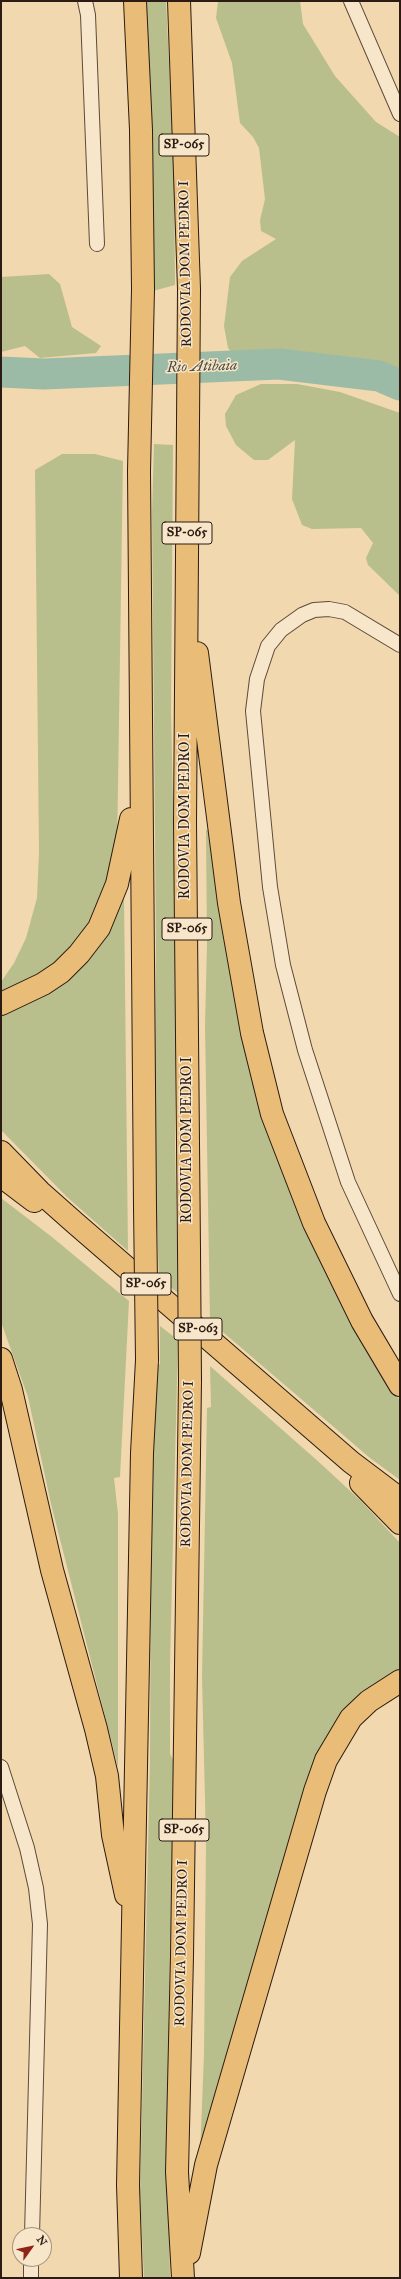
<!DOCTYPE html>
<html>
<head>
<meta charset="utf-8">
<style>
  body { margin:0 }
  #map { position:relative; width:401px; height:2279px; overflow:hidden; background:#f2d8ae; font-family:"IM FELL Great Primer",serif }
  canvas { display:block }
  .frame { position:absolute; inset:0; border:2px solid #2b1b12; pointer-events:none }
  .north { position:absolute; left:12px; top:2227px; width:40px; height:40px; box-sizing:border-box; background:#f7e6ca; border:1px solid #a59580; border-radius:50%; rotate:57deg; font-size:11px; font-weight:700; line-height:16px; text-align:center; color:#2b1b12 }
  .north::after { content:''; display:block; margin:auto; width:14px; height:18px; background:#8f2418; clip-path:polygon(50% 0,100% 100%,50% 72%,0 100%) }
</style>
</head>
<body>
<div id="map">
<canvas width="401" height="2279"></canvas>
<div class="frame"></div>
<div class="north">N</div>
</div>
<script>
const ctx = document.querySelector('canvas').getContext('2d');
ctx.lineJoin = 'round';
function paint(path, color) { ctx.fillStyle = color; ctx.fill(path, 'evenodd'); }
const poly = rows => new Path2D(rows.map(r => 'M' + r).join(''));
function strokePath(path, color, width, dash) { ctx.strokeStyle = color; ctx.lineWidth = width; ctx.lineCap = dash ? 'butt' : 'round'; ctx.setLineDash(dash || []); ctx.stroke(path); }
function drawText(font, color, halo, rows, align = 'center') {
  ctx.font = font + ' "IM FELL Great Primer",serif'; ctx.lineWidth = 3; ctx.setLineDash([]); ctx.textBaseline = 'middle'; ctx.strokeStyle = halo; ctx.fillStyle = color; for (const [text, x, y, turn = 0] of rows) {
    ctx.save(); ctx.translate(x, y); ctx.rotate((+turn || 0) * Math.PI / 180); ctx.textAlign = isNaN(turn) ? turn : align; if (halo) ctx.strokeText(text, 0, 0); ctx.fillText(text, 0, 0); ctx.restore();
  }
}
const green = poly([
  [145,1,166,1,174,170,175,285,153,291],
  [218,1,300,1,303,24,335,76,376,122,400,137,400,386,350,363,279,354,233,354,228,348,224,326,230,277,242,261,276,239,261,231,260,220,265,199,259,148,253,137,240,123,232,63,216,18],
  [49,274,60,284,72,327,101,346,96,353,40,358,25,346,1,352,1,277],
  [261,384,297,384,340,392,400,413,400,596,368,565,366,558,373,543,361,528,312,529,302,525,292,499,295,440,268,460,254,460,236,445,226,426,225,414,236,395],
  [154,444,173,445,171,712,176,938,175,1145,178,1293,159,1278,154,1142,156,942,152,513],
  [62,454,95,454,123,461,117,850,111,879,90,922,75,945,37,978,1,994,1,982,14,963,26,938,37,898,39,852,35,470],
  [206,830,211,830,240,1017,388,1382,400,1401,400,1480,370,1458,210,1321,205,1026,207,943],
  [124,896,128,1251,67,1197,1,1130,1,1011,25,1003],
  [1,1198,52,1237,129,1301,120,1477,114,1478,118,1514,118,1767,51,1504,28,1397,1,1322],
  [160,1326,178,1340,170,1664,170,1754,175,1763,168,2187,170,2278,144,2278,140,2195,150,1759,151,1523,156,1367,160,1364],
  [210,1366,320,1463,361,1501,400,1543,400,1674,352,1706,200,2156,204,2054,206,1841,202,1677,207,1408,211,1407]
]);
const river = poly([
  [1,372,44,374,279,364,379,376,400,385]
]);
const street = poly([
  [85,1,88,15,97,244],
  [351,1,400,114],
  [400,645,345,612,329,609,314,610,302,615,281,630,268,646,257,679,253,711,270,887,283,965,305,1050,348,1182,400,1294],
  [1,1767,27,1848,36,1888,40,1924,32,2235],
  [31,2278,31,2259]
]);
const highway = poly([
  [135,1,141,130,143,289,139,471,145,1207],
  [179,1,189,289,185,822,189,1250],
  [197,653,229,903,252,1033,272,1114,314,1223,362,1321,400,1385],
  [1,1004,43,984,61,972,79,954,99,928,117,884,131,819],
  [1,1152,40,1192,75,1223,351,1462,400,1499],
  [1,1176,34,1201],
  [1,1359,11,1390,52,1570,96,1729,107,1776,113,1835,126,1895],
  [361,1483,400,1523],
  [189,2253,206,2165,315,1791,326,1760,351,1718,369,1701,400,1681],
  [131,2278,128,2185,142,1453,147,1360],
  [183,2278,177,2172,182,1956,190,1381]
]);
const highwayBridge = poly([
  [145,1207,147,1360],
  [189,1250,190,1381]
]);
const shields = [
  [184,145,50],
  [187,533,50],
  [187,929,50],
  [146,1284,50],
  [198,1329,48],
  [184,1830,50]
];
const shieldNames = [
  ["SP-065",184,145],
  ["SP-065",187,533],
  ["SP-065",187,929],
  ["SP-065",146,1284],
  ["SP-063",198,1329],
  ["SP-065",184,1830]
];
const streetNames = [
  ["RODOVIA DOM PEDRO I",186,264,-91],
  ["RODOVIA DOM PEDRO I",186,816,-90],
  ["RODOVIA DOM PEDRO I",188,1140,-90],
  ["RODOVIA DOM PEDRO I",188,1464,-89],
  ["RODOVIA DOM PEDRO I",182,1943,-89]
];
const waterNames = [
  ["Rio Atibaia",202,367,-2]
];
paint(green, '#b8bf8c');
strokePath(river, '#9cbba6', 31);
strokePath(street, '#5d4a39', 16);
strokePath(highway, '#2b1b12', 24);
strokePath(street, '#f7e6ca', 14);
strokePath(highway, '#e9bc77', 22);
strokePath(highwayBridge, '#2b1b12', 24, []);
strokePath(highwayBridge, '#e9bc77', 22);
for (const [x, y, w] of shields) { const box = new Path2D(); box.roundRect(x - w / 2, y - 11, w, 22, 3); ctx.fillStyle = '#f7e6ca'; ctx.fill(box); strokePath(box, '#2b1b12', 1); }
drawText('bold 13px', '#2b1b12', null, shieldNames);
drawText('14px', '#2b1b12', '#f7e6ca', streetNames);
drawText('italic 15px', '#4d4b3e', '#f7e6ca', waterNames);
</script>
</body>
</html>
